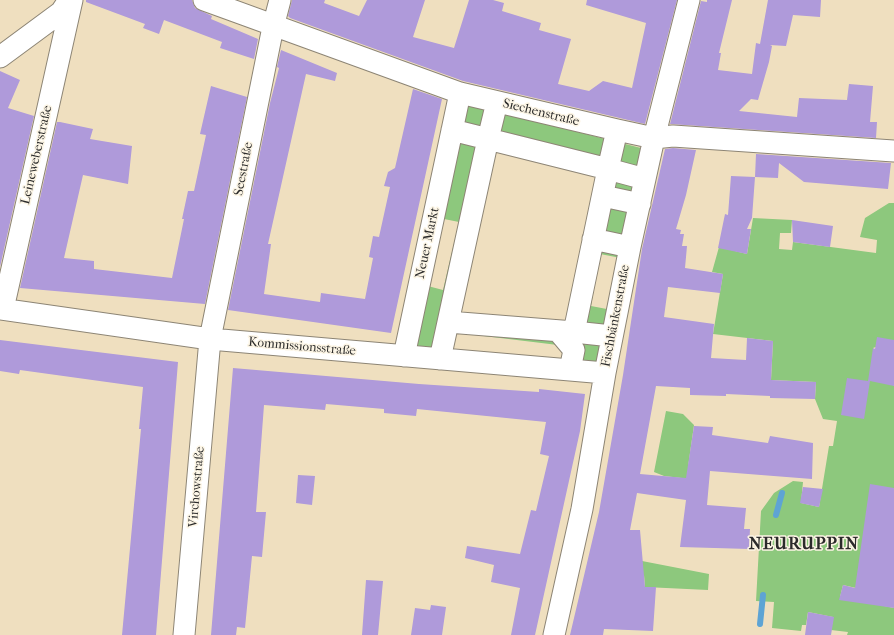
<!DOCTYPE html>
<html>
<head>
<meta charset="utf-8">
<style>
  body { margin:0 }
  canvas { display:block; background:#efdfbf }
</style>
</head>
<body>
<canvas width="894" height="635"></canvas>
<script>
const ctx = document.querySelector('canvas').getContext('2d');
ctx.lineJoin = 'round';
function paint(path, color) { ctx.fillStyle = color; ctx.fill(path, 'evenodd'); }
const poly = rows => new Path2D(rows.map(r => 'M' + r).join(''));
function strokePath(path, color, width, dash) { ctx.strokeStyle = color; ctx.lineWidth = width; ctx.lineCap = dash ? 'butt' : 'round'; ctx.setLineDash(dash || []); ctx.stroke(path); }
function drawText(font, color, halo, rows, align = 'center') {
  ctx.font = font + ' "IM FELL French Canon",serif'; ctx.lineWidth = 3; ctx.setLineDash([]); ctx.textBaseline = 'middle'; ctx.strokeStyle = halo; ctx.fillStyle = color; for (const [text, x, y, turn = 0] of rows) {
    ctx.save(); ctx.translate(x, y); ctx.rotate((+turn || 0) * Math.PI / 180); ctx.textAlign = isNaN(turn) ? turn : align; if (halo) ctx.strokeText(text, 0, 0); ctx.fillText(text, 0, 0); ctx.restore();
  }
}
const green = poly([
  [463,103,641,148,621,258,600,254,591,306,612,310,600,369,564,367,566,346,451,332,449,354,411,350,424,285,443,290,459,222,439,218],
  [488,139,608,170,574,332,448,322],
  [889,203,894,203,894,340,873,348,894,386,894,551,865,590,843,585,840,597,894,608,894,635,847,635,848,632,831,630,833,617,808,612,806,625,802,625,801,631,772,628,774,602,756,601,761,511,774,493,793,481,803,482,801,503,819,507,829,446,833,446,837,421,823,419,815,399,816,382,771,380,773,341,713,334,723,274,712,272,719,247,747,254,753,218,792,220,791,233,780,233,779,249,792,250,793,242,876,253,877,240,860,237,865,218],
  [666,411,683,414,694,425,688,467,690,479,664,476,654,472],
  [642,561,709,574,708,590,645,587,644,575,637,576]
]);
const stream = poly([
  [776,515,782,493],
  [760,624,763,595]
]);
const building = poly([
  [86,0,192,0,195,8,212,16,211,19,258,39,254,59,220,48,222,42,164,20,159,34,143,28,145,24,86,2],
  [292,0,325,0,324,3,359,16,367,0,425,0,413,37,454,48,469,0,493,0,504,3,502,11,541,23,539,30,571,39,558,84,589,91,603,81,632,88,646,23,586,5,587,0,677,0,645,124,463,81,290,18,288,16],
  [707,0,732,0,719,53,721,53,718,70,752,74,756,43,760,44,768,0,821,0,820,17,793,15,786,46,770,45,772,46,769,62,758,100,751,99,739,111,797,117,799,98,847,100,849,84,873,86,870,122,877,122,876,138,670,124,701,1,707,2],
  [281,50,337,73,335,81,306,74,268,244,271,244,264,294,320,302,321,293,365,299,373,258,369,257,373,236,379,237,390,187,384,186,388,172,395,168,413,89,442,99,391,333,228,310,270,103,279,68,277,67],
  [0,71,20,80,8,108,34,116,0,267],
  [211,86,247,97,205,304,20,288,57,122,60,122,93,129,90,139,132,146,128,184,83,175,64,258,94,261,94,269,172,278,184,219,182,219,188,191,194,191,206,135,200,134],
  [673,148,696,150,686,195,676,229,681,230,680,234,684,234,682,246,687,246,685,268,723,274,720,293,668,287,664,317,714,324,711,358,746,360,747,338,773,341,771,380,816,382,815,399,770,398,770,396,726,394,726,396,690,395,690,388,656,386,640,474,686,478,694,426,713,427,712,435,768,443,770,436,813,443,812,479,710,471,707,505,746,508,744,529,750,529,749,549,680,547,686,500,637,493,630,530,640,530,645,587,656,587,653,631,604,629,603,635,570,635,599,512,623,375,642,249,665,149],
  [756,154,891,163,888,189,804,182,779,163,778,178,755,177,752,218,747,229,751,229,747,254,718,248,725,214,728,215,731,176,755,177],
  [792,220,833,226,830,247,793,242],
  [877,337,894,340,894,386,870,381,864,419,841,415,847,378,868,381,873,348,875,349],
  [0,340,178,362,156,635,122,635,141,429,139,429,143,387,20,370,19,374,0,371],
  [233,368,419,384,539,392,539,389,585,394,580,431,535,635,511,635,520,588,491,582,494,565,465,558,467,546,520,554,531,510,536,511,549,456,540,454,546,422,417,409,416,416,384,413,384,409,326,404,325,410,264,405,256,512,266,512,262,557,252,556,245,628,237,627,236,635,211,635],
  [298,475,315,476,312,505,296,503],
  [870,484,894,488,894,608,839,600,843,585,855,588],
  [803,487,823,489,819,507,800,503],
  [366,580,383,581,378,635,362,635],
  [431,605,446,607,442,635,411,635,415,608,430,610],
  [808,612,834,617,831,635,805,635]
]);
const minor = poly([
  [204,0,460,93,617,130,654,138,673,136,894,151],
  [0,57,61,12,69,0],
  [452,130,488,139,497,102],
  [617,130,608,169,645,179],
  [603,196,640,204],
  [593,239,630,247],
  [0,309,210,339,605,373],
  [3,309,72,0],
  [558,331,574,350,570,370],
  [574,332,612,336],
  [404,356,460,93],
  [440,359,488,139,608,169,574,332,448,322],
  [184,635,210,339,273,27,280,0],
  [554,635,582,509,605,373,630,247,654,138,689,0]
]);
const streetNames = [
  ["Siechenstraße",541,113,14],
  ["Leineweberstraße",37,155,-77],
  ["Seestraße",244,169,-79],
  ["Neuer Markt",428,243,-78],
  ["Fischbänkenstraße",616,316,-79],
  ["Kommissionsstraße",302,347,5],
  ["Virchowstraße",197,487,-85]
];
const districtNames = [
  ["NEURUPPIN",804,545]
];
paint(green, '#8dc87d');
strokePath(stream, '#5ea4d4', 6);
paint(building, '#af9ada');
strokePath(minor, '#8d8575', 23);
strokePath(minor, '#fff', 21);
drawText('13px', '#2b2b2b', '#fcf5e5', streetNames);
ctx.letterSpacing = '1px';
drawText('bold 17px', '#2b2b2b', '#fcf5e5', districtNames);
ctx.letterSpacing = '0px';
</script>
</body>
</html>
